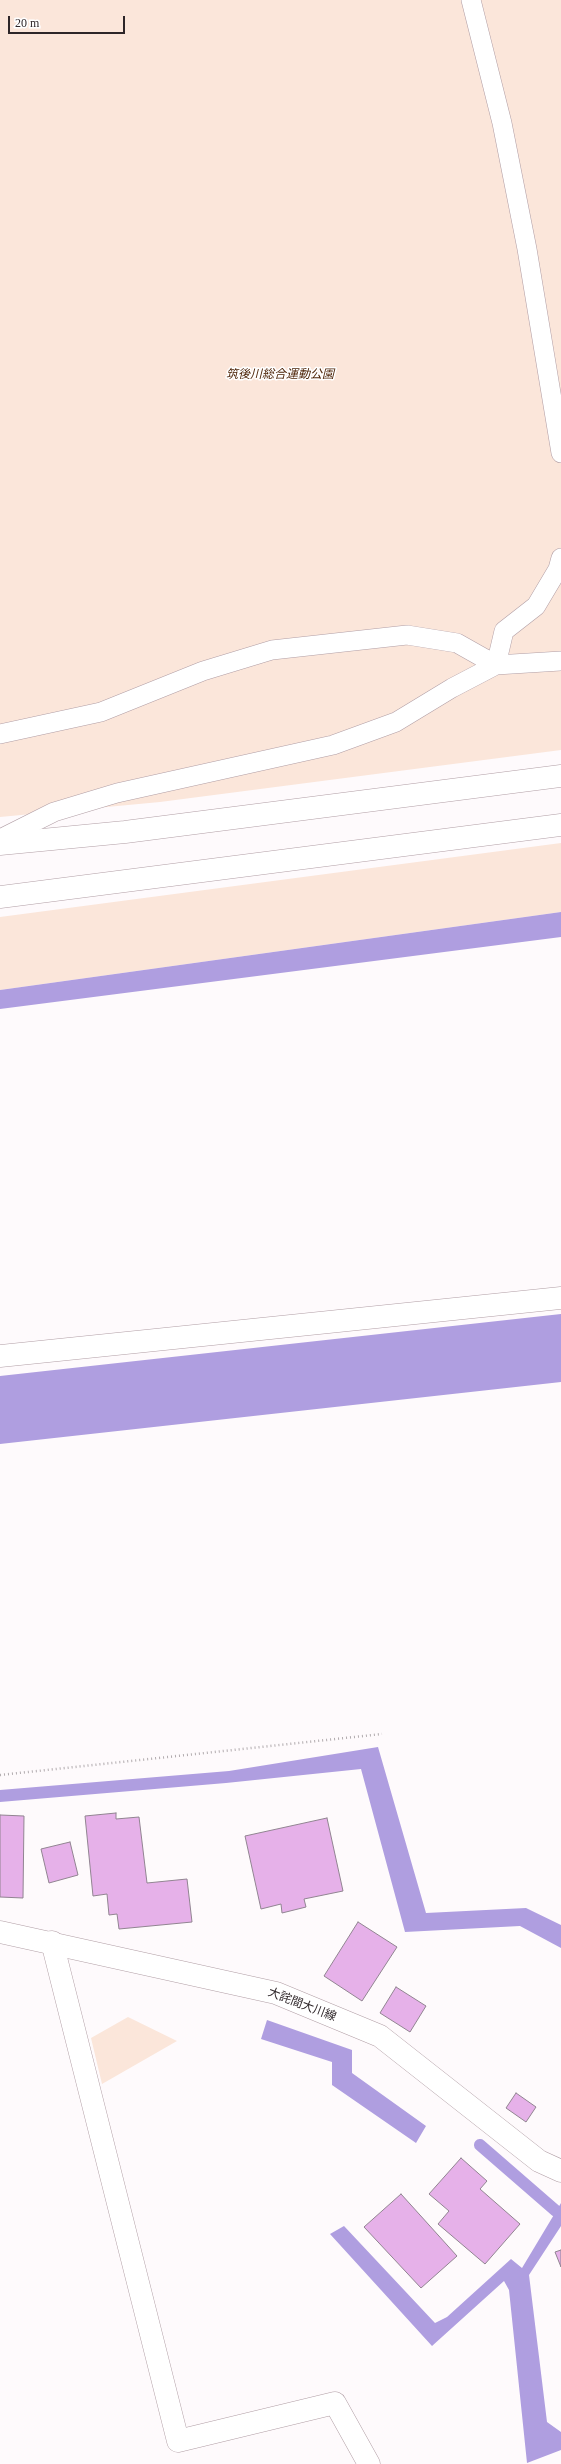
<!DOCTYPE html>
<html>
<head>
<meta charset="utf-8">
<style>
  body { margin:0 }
  #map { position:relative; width:561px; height:2464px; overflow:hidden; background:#fefafc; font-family:"Times New Roman",serif }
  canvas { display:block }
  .scale { position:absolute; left:8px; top:16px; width:117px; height:18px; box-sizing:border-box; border:2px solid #2d2528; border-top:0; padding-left:5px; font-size:12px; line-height:14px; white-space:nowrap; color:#2d2528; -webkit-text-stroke:3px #fff; paint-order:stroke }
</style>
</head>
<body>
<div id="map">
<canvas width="561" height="2464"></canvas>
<div class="scale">20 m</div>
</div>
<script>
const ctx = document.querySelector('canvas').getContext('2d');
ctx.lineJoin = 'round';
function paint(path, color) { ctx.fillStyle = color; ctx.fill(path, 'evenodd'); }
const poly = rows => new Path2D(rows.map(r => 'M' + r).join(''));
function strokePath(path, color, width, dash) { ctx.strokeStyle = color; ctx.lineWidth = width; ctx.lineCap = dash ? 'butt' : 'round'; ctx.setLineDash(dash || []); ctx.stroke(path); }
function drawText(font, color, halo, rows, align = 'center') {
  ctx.font = font + ' "Times New Roman","Noto Sans JP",serif'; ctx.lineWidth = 3; ctx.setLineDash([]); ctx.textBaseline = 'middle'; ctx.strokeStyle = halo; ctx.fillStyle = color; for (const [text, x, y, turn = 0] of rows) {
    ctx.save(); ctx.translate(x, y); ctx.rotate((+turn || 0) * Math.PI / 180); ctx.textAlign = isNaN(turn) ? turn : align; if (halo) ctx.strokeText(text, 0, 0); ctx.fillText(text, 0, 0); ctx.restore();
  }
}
const green = poly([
  [0,0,561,0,561,750,160,802,0,817],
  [561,843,561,912,0,990,0,917],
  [128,2017,177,2041,102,2084,91,2038]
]);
const water = poly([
  [561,912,561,937,0,1009,0,990],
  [561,1314,561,1382,0,1444,0,1376],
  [378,1747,426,1913,526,1908,561,1925,561,1948,520,1926,405,1932,361,1769,226,1783,0,1802,0,1790,229,1771],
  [267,2020,352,2050,352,2073,426,2126,416,2143,332,2085,332,2062,261,2039],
  [561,2203,561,2226,529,2275,547,2422,561,2432,561,2450,527,2463,509,2290,504,2281,432,2346,330,2234,344,2226,435,2323,447,2317,511,2259,522,2268]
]);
const stream = poly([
  [480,2145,556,2211]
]);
const building = poly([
  [116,1813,116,1819,139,1817,147,1883,187,1879,192,1922,119,1929,117,1914,109,1915,107,1894,93,1896,85,1816,116,1813],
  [0,1815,24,1816,23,1898,0,1897,0,1815],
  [327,1818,343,1891,304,1899,306,1907,282,1913,281,1904,261,1909,245,1836,327,1818],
  [70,1842,78,1875,49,1883,41,1849,70,1842],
  [358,1922,397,1947,362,2001,324,1976,358,1922],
  [396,1987,426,2006,410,2032,380,2013,396,1987],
  [516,2093,536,2107,526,2122,506,2108,516,2093],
  [461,2158,487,2181,480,2189,520,2224,485,2264,438,2224,449,2211,429,2194,461,2158],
  [401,2194,457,2256,421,2288,364,2227,401,2194],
  [561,2250,561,2267,555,2252,561,2250]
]);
const path = poly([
  [0,1775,382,1734]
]);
const service = poly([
  [471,0,502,123,527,249,561,453],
  [496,665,504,631,536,606,558,569,561,558],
  [0,734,101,712,203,671,272,650,407,635,457,643,496,665],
  [0,839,54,812,117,793,333,745,396,722,452,688,496,665,561,661]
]);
const minor = poly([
  [0,844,125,832,561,776],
  [0,897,561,825],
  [0,1356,561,1298],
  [52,1942,178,2441,335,2403,369,2464]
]);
const secondary = poly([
  [0,1932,276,1993,380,2036,539,2161,561,2171]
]);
const parkNames = [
  ["筑後川総合運動公園",280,375]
];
const streetNames = [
  ["大詫間大川線",302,2005,21]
];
paint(green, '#fbe6da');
paint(water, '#af9ee0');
strokePath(stream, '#af9ee0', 12);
paint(building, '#e6b1e9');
strokePath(building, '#918491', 1);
strokePath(service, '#b19ea5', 20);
strokePath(minor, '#b19ea5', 23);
strokePath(secondary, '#b19ea5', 23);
strokePath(path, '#b1abae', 2.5, [1, 3]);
strokePath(service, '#fff', 19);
strokePath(minor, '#fff', 22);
strokePath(secondary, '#fff', 22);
drawText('italic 12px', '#481e00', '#fff', parkNames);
drawText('12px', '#2d2528', '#fff', streetNames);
</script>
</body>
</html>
